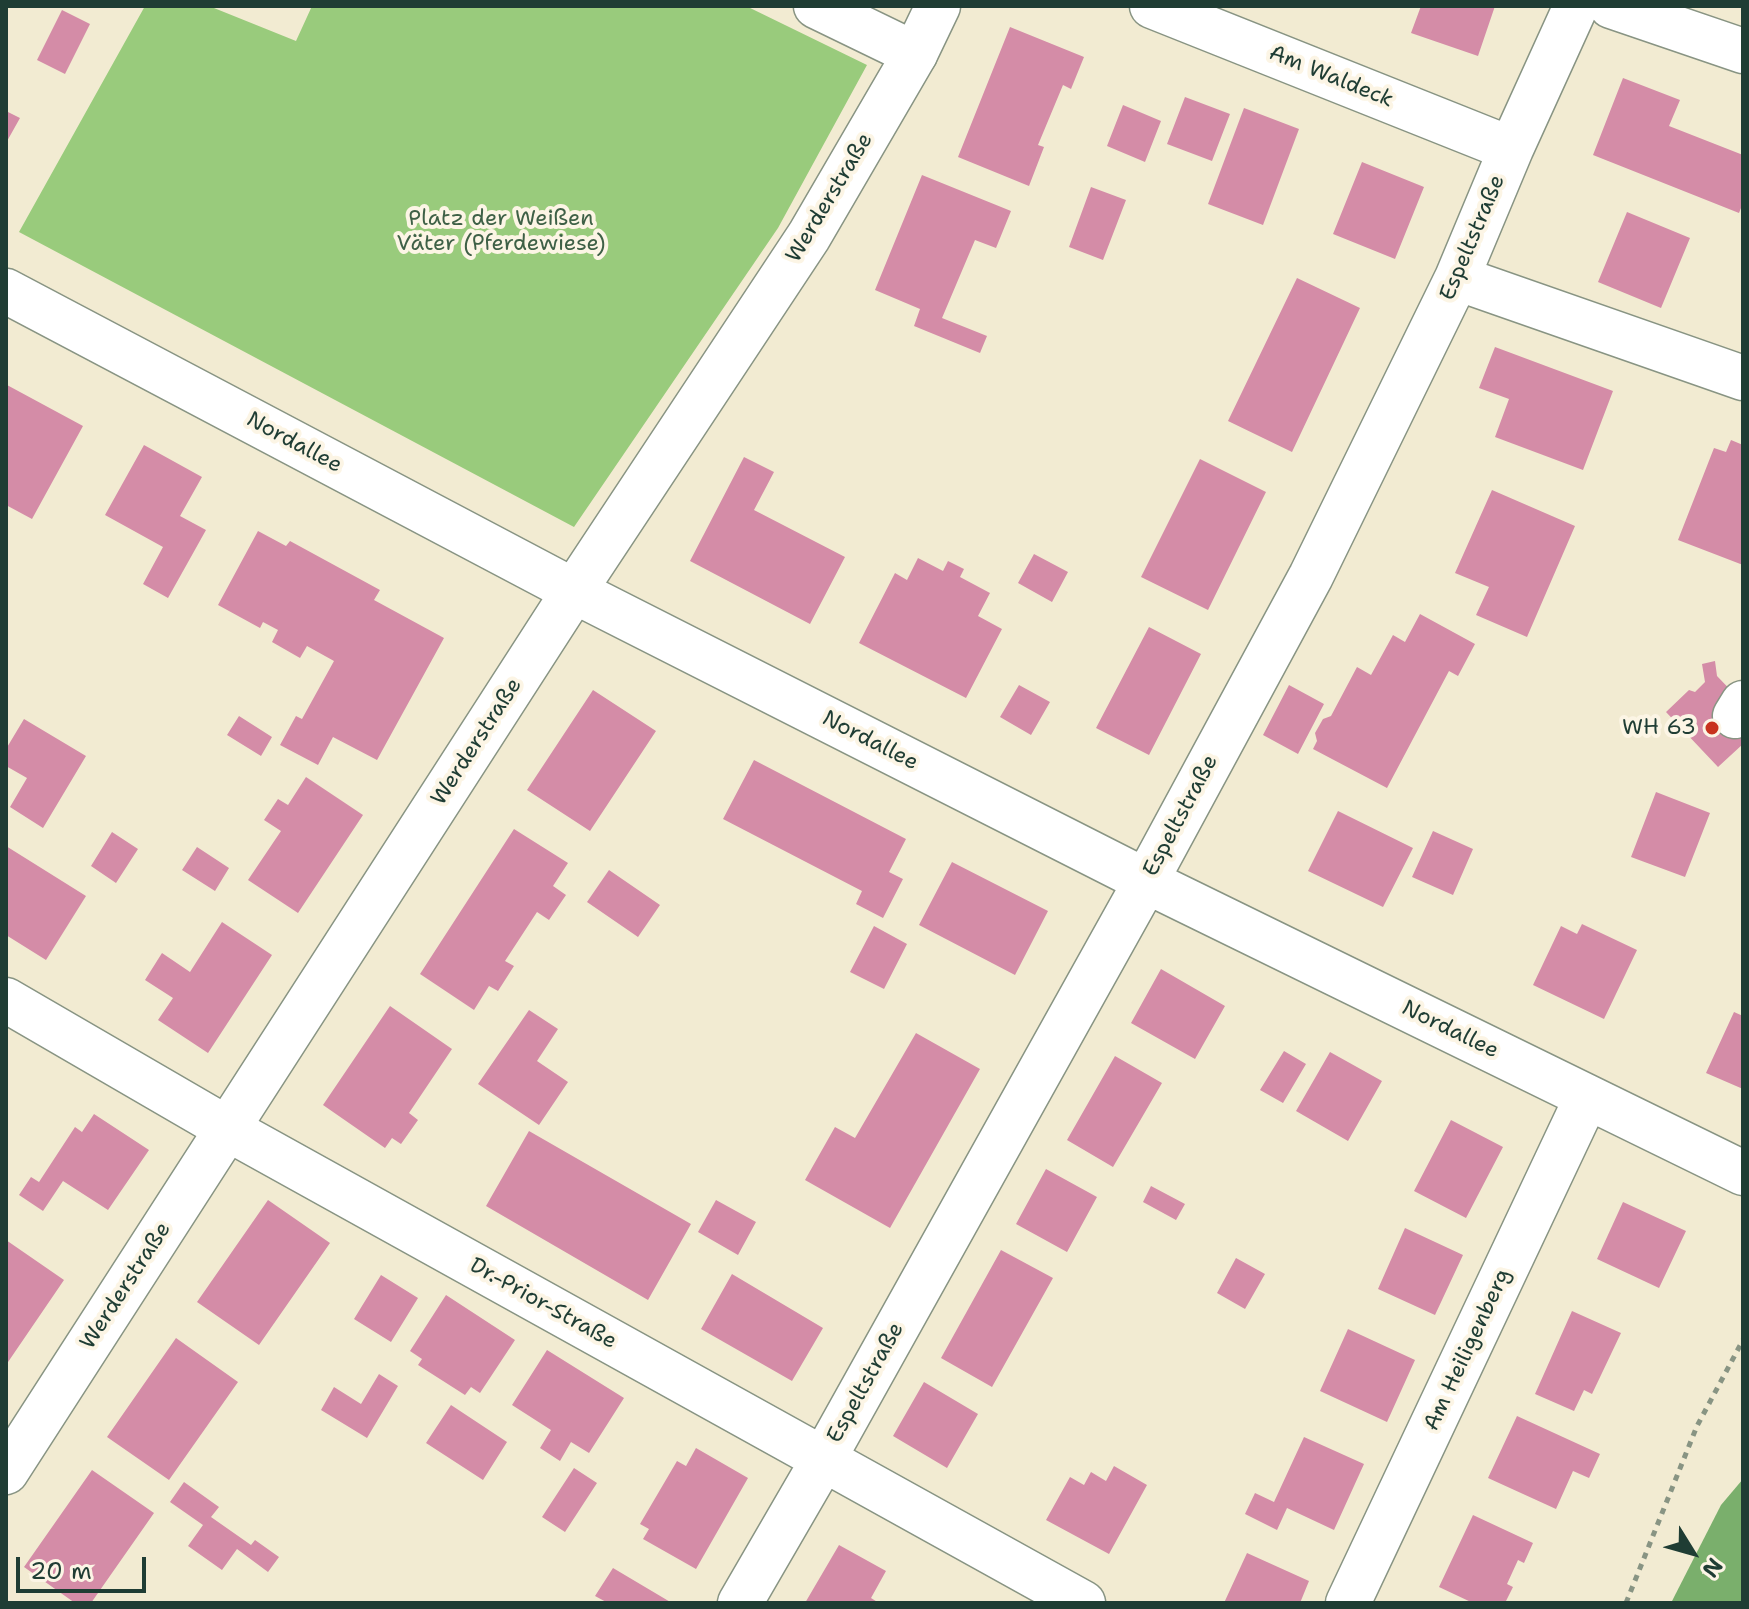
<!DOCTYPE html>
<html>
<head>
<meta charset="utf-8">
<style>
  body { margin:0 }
  #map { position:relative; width:1749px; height:1609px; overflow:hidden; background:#f2ebd2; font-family:"Shantell Sans",sans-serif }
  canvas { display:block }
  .frame { position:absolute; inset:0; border:8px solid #1f3d34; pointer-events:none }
  .north { position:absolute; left:1653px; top:1513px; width:80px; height:80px; -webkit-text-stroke:6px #fcf5e5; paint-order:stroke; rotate:127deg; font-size:22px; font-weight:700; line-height:32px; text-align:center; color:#1f3d34 }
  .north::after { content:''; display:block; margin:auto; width:28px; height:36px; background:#1f3d34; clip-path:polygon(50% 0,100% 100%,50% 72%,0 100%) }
  .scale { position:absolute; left:16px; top:1557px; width:130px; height:36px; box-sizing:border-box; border:4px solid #1f3d34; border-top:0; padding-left:10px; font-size:24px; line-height:28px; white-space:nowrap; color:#1f3d34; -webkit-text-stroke:6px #fcf5e5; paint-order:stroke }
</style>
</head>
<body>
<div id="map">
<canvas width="1749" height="1609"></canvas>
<div class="frame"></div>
<div class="north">N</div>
<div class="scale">20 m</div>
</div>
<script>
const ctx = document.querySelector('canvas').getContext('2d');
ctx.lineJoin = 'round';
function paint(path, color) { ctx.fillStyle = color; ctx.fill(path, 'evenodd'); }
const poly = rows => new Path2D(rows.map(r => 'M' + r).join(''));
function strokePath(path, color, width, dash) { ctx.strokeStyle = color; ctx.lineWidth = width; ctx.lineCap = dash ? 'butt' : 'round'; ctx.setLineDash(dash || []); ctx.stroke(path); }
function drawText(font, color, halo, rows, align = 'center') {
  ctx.font = font + ' "Shantell Sans",sans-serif'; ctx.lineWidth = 8; ctx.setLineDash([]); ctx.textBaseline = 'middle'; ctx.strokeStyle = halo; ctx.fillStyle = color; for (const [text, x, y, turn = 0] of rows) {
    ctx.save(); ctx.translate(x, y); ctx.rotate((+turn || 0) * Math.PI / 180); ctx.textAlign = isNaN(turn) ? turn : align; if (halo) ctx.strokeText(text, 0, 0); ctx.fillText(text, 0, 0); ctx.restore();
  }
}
const green = poly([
  [145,6,209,6,296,41,312,6,746,6,867,65,778,228,574,527,19,232]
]);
const forest = poly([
  [1743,1479,1743,1603,1671,1603,1721,1505]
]);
const building = poly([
  [1421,6,1495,6,1478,56,1411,33],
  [62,10,90,24,65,74,37,60],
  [1010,27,1084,57,1071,89,1063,85,1038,145,1044,147,1029,186,958,157],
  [1623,78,1680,100,1669,126,1743,155,1743,203,1739,213,1593,155],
  [1185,97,1230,114,1212,161,1167,144],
  [1123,105,1161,121,1145,162,1107,146],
  [1244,108,1299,129,1263,225,1208,204],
  [6,111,20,118,6,143],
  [1362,162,1424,187,1395,259,1333,234],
  [922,175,1011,211,996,248,975,240,942,318,987,336,980,353,914,326,920,309,875,290],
  [1091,187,1126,200,1103,260,1069,247],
  [1627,212,1690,238,1661,308,1598,282],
  [1297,278,1360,308,1292,452,1228,421],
  [1495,347,1613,391,1583,470,1495,437,1509,399,1479,388],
  [7,385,83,426,32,519,6,505],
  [1731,440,1743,445,1743,565,1678,540,1714,448,1726,452],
  [144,445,202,477,180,516,206,530,168,598,143,584,163,547,105,515],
  [744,457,774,472,754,510,845,557,810,624,690,561],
  [1200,459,1266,492,1208,610,1141,577],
  [1492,490,1575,526,1527,637,1476,615,1489,587,1455,573],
  [258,531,286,546,290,541,380,590,374,600,444,638,377,760,333,737,318,765,280,745,296,716,302,719,334,661,307,646,300,658,272,642,278,630,263,622,260,628,218,605],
  [1034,554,1068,572,1052,602,1018,583],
  [918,558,943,571,948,561,964,569,960,577,990,593,978,616,1002,629,966,698,859,643,895,573,907,580],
  [1420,614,1475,644,1458,676,1449,671,1387,788,1313,749,1317,741,1315,733,1323,719,1331,716,1357,667,1371,675,1393,635,1405,642],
  [1149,627,1201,654,1149,755,1096,728],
  [1715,661,1717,676,1743,703,1743,744,1718,767,1666,712,1689,690,1695,692,1705,682,1702,664],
  [1019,685,1050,702,1031,735,1000,717],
  [1289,685,1324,704,1298,754,1263,735],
  [593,690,656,731,590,831,527,790],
  [239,716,272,737,261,756,227,735],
  [24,719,86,756,43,828,10,807,27,778,6,766,6,749],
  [754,760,906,839,889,872,903,879,883,918,856,904,862,891,723,819],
  [306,777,363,815,298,913,248,880,281,831,264,820,278,799,288,805],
  [1656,792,1710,813,1685,877,1631,857],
  [1338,811,1413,848,1383,907,1308,871],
  [514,829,568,863,553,886,566,895,549,920,537,912,505,961,514,966,498,991,489,986,474,1010,420,974],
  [1433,831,1473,849,1453,895,1412,877],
  [112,832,138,849,116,883,91,866],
  [6,846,86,896,46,960,6,935],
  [197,847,229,868,215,891,182,870],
  [952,862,1048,911,1015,975,919,925],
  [609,870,660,905,638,937,587,902],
  [222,922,272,955,208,1053,158,1020,173,998,145,980,162,953,190,972],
  [1582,924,1637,950,1604,1019,1533,985,1561,926,1577,934],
  [874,926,907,944,884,989,850,972],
  [1161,969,1225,1006,1195,1059,1131,1023],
  [390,1006,452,1049,409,1113,418,1120,401,1144,392,1138,385,1148,323,1105],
  [529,1010,558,1029,537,1061,568,1082,539,1125,478,1084],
  [1734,1012,1743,1016,1743,1089,1706,1073],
  [916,1033,980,1069,890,1228,805,1180,835,1127,855,1138],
  [1284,1051,1306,1064,1283,1103,1260,1090],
  [1330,1052,1382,1081,1348,1141,1296,1111],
  [1115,1056,1162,1083,1113,1167,1067,1140],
  [94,1114,149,1150,108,1210,63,1181,43,1211,19,1195,31,1177,39,1182,75,1127,82,1132],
  [1451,1120,1503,1147,1466,1218,1414,1191],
  [529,1131,691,1224,648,1300,486,1206],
  [1046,1169,1097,1197,1067,1252,1016,1224],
  [1151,1186,1185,1204,1176,1220,1143,1202],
  [268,1200,330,1243,259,1345,197,1302],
  [716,1200,756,1222,738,1255,698,1232],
  [1623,1202,1686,1231,1659,1288,1597,1259],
  [1405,1228,1463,1255,1435,1315,1378,1289],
  [6,1240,64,1280,6,1365],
  [1001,1250,1053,1278,992,1387,941,1358],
  [1236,1258,1265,1274,1245,1309,1217,1293],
  [732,1274,823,1328,792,1381,701,1329],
  [381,1275,418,1298,391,1342,354,1319],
  [446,1295,515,1340,480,1393,471,1387,465,1395,418,1365,422,1359,410,1351],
  [1572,1311,1621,1333,1592,1394,1584,1390,1574,1411,1535,1394],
  [1348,1329,1415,1360,1387,1422,1320,1391],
  [176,1338,238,1382,169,1480,107,1437],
  [547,1350,624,1398,589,1453,571,1442,560,1461,540,1448,551,1430,512,1405],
  [379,1374,398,1386,367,1438,321,1410,334,1387,361,1404],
  [924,1382,978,1414,947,1468,893,1436],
  [451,1405,507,1442,483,1480,426,1443],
  [1517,1416,1600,1454,1589,1478,1573,1471,1556,1509,1488,1478],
  [1304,1437,1364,1464,1334,1530,1287,1508,1277,1530,1245,1514,1255,1493,1274,1502],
  [696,1448,748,1478,696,1569,643,1539,649,1529,640,1524,677,1461,686,1466],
  [1114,1466,1147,1485,1109,1554,1046,1520,1070,1477,1084,1485,1091,1472,1106,1481],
  [574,1468,597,1483,565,1532,542,1517],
  [92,1470,154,1513,91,1603,75,1603,24,1567],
  [184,1482,219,1507,211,1517,251,1545,255,1540,279,1557,268,1572,237,1549,222,1570,188,1546,203,1525,170,1502],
  [1473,1515,1533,1543,1524,1563,1518,1560,1507,1584,1513,1587,1505,1603,1473,1603,1439,1587],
  [839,1545,886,1571,871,1598,879,1603,805,1603],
  [1247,1553,1309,1581,1300,1603,1224,1603],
  [613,1568,672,1603,608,1603,595,1596]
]);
const path = poly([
  [1626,1603,1697,1426,1743,1340]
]);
const street = poly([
  [816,6,915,54],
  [1152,6,1511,149],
  [1611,6,1743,51],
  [1457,278,1743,378],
  [6,291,574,591,1146,881,1743,1173],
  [1735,716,1743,703],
  [6,1000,228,1129,1083,1603],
  [740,1603,823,1460,1146,881,1311,576,1457,278,1511,149,1576,6],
  [1348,1603,1587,1097]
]);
const secondary = poly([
  [6,1472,574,591,809,236,915,54,938,6]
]);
const markers = [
  [1712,728,8,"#c8321e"]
];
const streetNames = [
  ["Am Waldeck",1331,77,22],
  ["Werderstraße",830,198,-59],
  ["Espeltstraße",1473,238,-67],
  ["Nordallee",294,443,28],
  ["Nordallee",870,741,27],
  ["Werderstraße",477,742,-57],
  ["Espeltstraße",1181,816,-62],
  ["Nordallee",1450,1030,26],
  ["Werderstraße",126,1286,-57],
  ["Dr.-Prior-Straße",543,1304,29],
  ["Am Heiligenberg",1468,1350,-65],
  ["Espeltstraße",866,1383,-61]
];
const parkNames = [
  ["Platz der Weißen",501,219],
  ["Väter (Pferdewiese)",501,244]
];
const poiNames = [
  ["WH 63",1696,728]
];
paint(green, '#99cb7c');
paint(forest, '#7aaf6c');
paint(building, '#d48ca7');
strokePath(street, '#889483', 47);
strokePath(secondary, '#889483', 47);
strokePath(path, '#889483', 5, [6, 6]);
strokePath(street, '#fff', 44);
strokePath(secondary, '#fff', 44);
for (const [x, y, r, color] of markers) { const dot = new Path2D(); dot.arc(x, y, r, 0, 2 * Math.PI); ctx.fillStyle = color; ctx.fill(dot); strokePath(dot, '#fcf5e5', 3); }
drawText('22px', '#1f3d34', '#fcf5e5', streetNames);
drawText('22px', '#3e6046', '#fcf5e5', parkNames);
drawText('22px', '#1f3d34', '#fcf5e5', poiNames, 'right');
</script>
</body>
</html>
